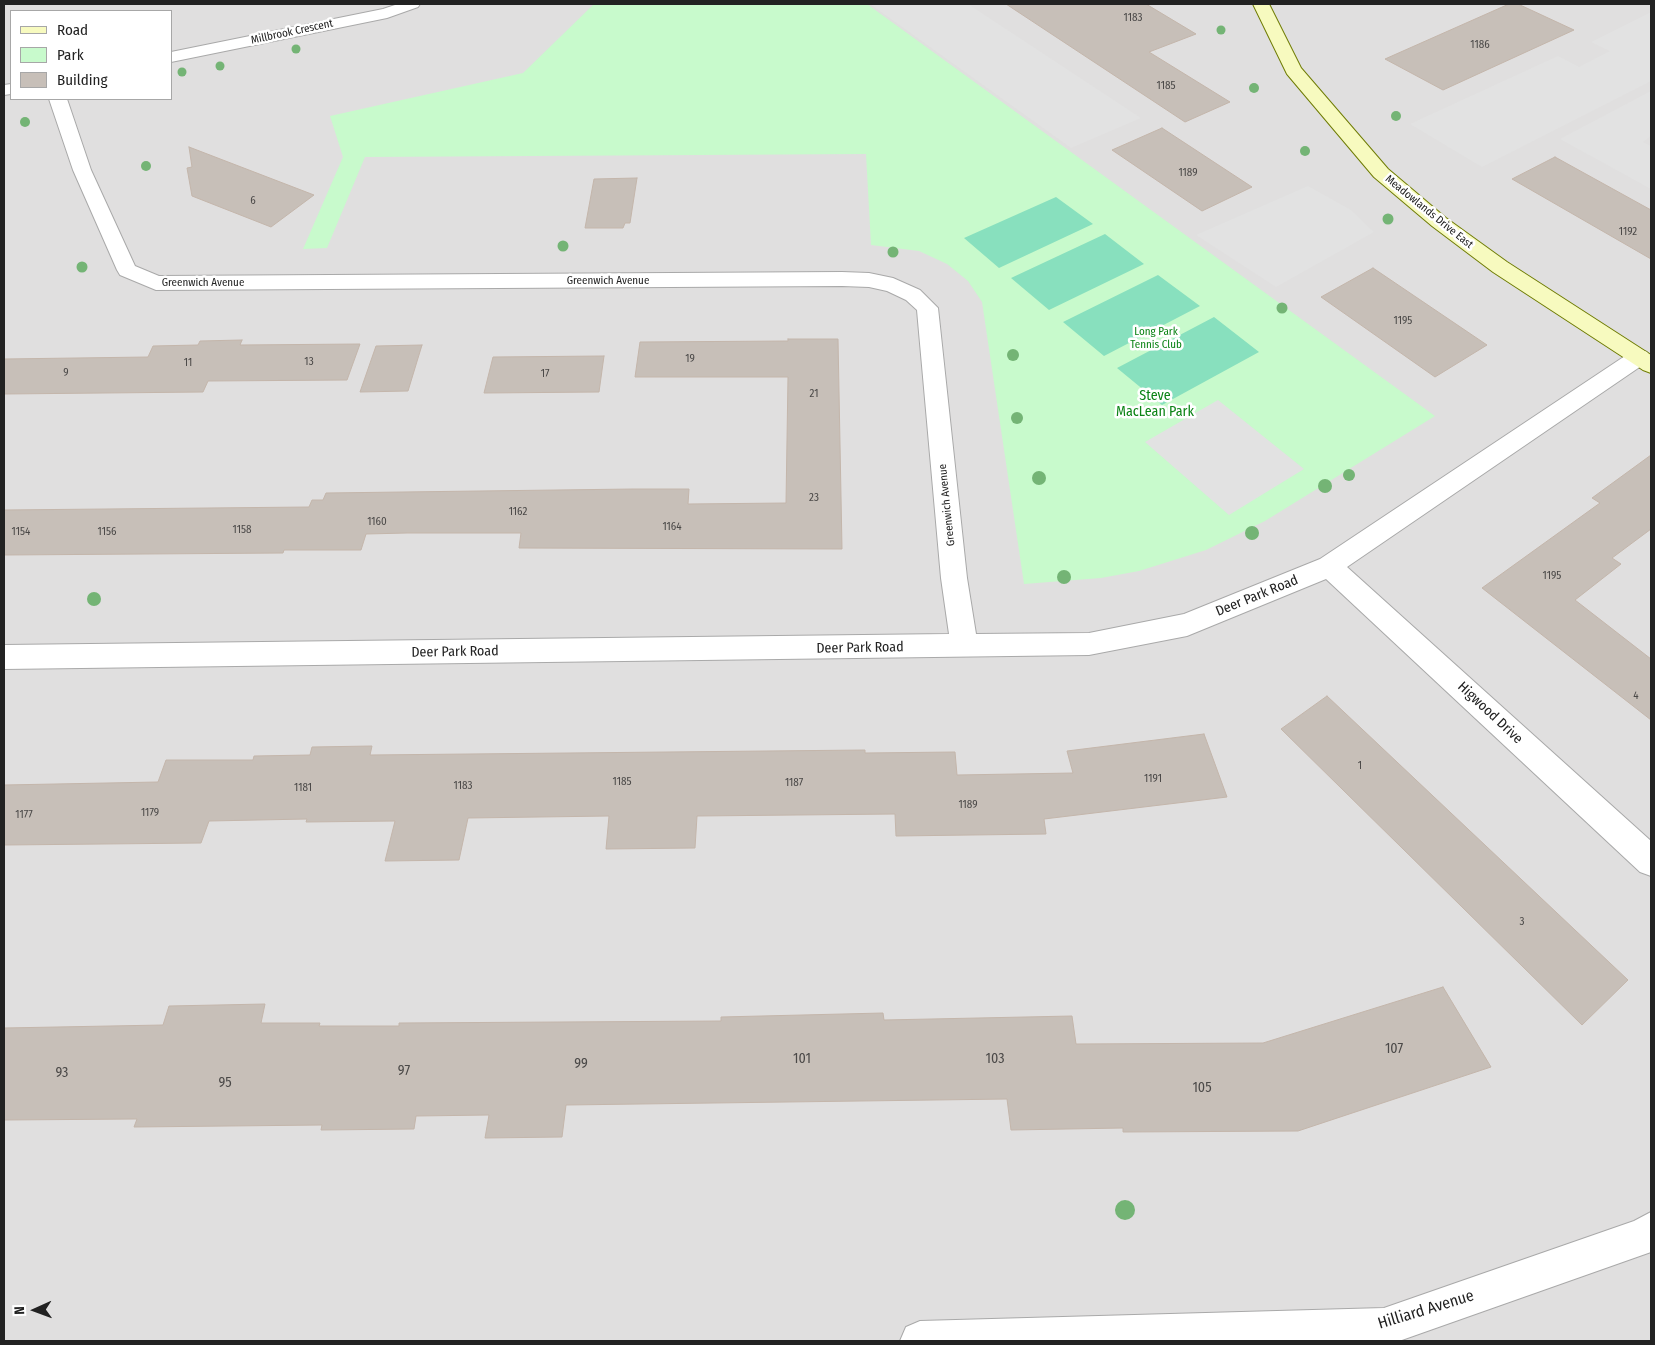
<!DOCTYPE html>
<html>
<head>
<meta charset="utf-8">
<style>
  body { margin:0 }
  #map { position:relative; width:1655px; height:1345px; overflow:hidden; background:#f2efe9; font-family:"Fira Sans Condensed",sans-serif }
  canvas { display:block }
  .frame { position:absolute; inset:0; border:5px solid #222; pointer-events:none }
  .legend { position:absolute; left:10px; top:10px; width:162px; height:90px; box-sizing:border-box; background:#fff; border:1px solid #a7a7a7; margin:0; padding:6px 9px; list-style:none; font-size:15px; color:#222 }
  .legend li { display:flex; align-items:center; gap:10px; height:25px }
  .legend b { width:25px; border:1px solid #a7a7a7 }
  .north { position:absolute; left:10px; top:1285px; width:50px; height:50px; -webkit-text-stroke:4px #fff; paint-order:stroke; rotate:268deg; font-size:14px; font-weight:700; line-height:20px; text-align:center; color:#222 }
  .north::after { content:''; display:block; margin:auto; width:18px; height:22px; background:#222; clip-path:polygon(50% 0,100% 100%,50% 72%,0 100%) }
</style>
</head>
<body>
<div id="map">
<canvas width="1655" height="1345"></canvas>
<div class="frame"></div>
<ul class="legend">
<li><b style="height:6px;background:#f7fabf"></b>Road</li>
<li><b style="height:14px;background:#c8facc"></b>Park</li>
<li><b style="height:14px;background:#c7bfb8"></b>Building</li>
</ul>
<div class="north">N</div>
</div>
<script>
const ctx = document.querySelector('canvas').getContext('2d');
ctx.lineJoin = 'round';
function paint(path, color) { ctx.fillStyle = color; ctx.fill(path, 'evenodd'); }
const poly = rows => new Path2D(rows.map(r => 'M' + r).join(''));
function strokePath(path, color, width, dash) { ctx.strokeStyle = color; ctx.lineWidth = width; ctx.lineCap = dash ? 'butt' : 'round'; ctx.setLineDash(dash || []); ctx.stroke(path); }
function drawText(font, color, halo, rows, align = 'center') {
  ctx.font = font + ' "Fira Sans Condensed",sans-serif'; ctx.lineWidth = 5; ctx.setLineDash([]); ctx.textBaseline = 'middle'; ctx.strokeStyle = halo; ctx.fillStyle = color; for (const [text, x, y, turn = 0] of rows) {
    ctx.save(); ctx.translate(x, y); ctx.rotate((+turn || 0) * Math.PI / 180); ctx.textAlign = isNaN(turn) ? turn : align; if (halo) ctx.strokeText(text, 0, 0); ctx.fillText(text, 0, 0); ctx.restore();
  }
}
const residential = poly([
  [4,4,1651,4,1651,1341,4,1341],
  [11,11,171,11,171,99,11,99]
]);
const park = poly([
  [594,4,867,4,1435,416,1265,521,1206,550,1139,571,1101,578,1024,584,982,302,968,281,947,264,919,251,871,245,866,154,365,157,327,248,303,249,343,157,330,116,523,73]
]);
const pitch = poly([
  [1056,197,1093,224,999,268,964,238],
  [1105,234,1144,264,1049,310,1011,278],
  [1158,275,1200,306,1104,356,1063,322],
  [1214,317,1259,352,1162,405,1117,368]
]);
const parking = poly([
  [870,4,968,4,1141,118,1071,148],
  [1651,12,1651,81,1482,167,1410,124,1558,56,1579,67,1610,51,1591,42],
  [1651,91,1651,136,1643,142,1651,146,1651,189,1560,139],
  [1308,186,1351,210,1374,232,1276,287,1196,235],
  [1218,400,1304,469,1229,515,1145,442]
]);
const building = poly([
  [1006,4,1146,4,1196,34,1149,52,1230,102,1185,122,1006,4],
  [1509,4,1518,4,1574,30,1443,90,1385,59,1509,4],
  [1162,128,1252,187,1202,211,1112,150,1162,128],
  [189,147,314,195,271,227,192,196,187,168,192,167,189,147],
  [1555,157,1651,210,1651,259,1512,179,1555,157],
  [637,178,630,223,625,223,623,228,585,228,594,179,637,178],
  [1373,268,1487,345,1435,377,1321,297,1373,268],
  [788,339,838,339,842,549,519,548,521,533,407,533,366,534,361,550,284,550,283,553,4,555,4,510,309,507,312,500,323,500,326,493,633,489,689,489,688,504,786,503,788,377,635,377,640,342,788,341,788,339],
  [242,340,240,345,360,344,347,380,208,381,203,392,4,394,4,359,148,357,153,346,198,345,200,341,242,340],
  [422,345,408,391,360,392,376,346,422,345],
  [604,356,599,392,484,393,493,357,604,356],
  [1651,455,1651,529,1612,558,1621,564,1575,600,1651,659,1651,720,1482,588,1600,503,1592,498,1651,455],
  [1327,696,1628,980,1582,1025,1281,729,1327,696],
  [1204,734,1227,797,1044,819,1046,834,896,836,895,814,697,816,695,848,606,849,609,816,468,818,459,860,385,861,395,821,306,822,307,819,209,821,201,843,4,845,4,785,158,782,166,760,253,760,254,756,310,755,312,747,372,746,370,755,865,750,865,753,955,752,957,775,1073,773,1067,751,1204,734],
  [1443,987,1491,1067,1298,1131,1123,1132,1123,1128,1011,1130,1007,1099,566,1105,562,1137,485,1138,489,1115,416,1116,414,1129,321,1130,322,1125,134,1127,137,1119,134,1119,4,1120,4,1028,163,1025,169,1006,265,1004,261,1023,320,1023,319,1026,399,1026,399,1023,721,1021,721,1017,883,1013,884,1020,1072,1016,1076,1044,1263,1043,1443,987]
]);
const street = poly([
  [398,4,420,4,418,7,387,18,171,62,171,52,383,9,398,4],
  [11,84,11,94,4,95,4,85,11,84],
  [49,99,67,99,91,170,135,266,159,276,842,272,869,273,893,278,920,290,938,308,967,578,976,634,1089,633,1184,614,1320,559,1631,352,1639,349,1647,352,1650,357,1647,362,1347,567,1651,841,1651,876,1640,872,1326,579,1187,636,1089,655,4,669,4,645,949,634,941,578,917,310,906,300,887,291,869,287,842,286,156,290,120,275,117,270,73,170,49,99],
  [1651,1212,1651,1252,1399,1341,900,1341,906,1327,920,1321,1384,1308,1634,1221,1651,1212]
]);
const secondary = poly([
  [1253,4,1269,4,1301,68,1388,169,1446,218,1507,262,1651,355,1651,373,1643,370,1493,272,1432,226,1374,177,1287,74,1253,4]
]);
const trees = [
  [1221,30,4.5],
  [296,49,4.5],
  [220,66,4.5],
  [182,72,4.5],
  [1254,88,5],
  [1396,116,5],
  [25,122,5],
  [1305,151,5],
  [146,166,5],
  [1388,219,5.5],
  [563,246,5.5],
  [893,252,5.5],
  [82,267,5.5],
  [1282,308,5.5],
  [1013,355,6],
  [1017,418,6],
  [1349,475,6],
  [1039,478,7],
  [1325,486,7],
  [1252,533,7],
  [1064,577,7],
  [94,599,7],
  [1125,1210,10]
];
const numberNames = [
  ["1183",1133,18],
  ["1186",1480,45],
  ["1185",1166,86],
  ["1189",1188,173],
  ["6",253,201],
  ["1192",1628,232],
  ["1195",1403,321],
  ["19",690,359],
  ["13",309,362],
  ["11",188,363],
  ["9",66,373],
  ["17",545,374],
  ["21",814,394],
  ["23",814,498],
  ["1162",518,512],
  ["1160",377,522],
  ["1164",672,527],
  ["1158",242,530],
  ["1154",21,532],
  ["1156",107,532],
  ["1195",1552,576],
  ["4",1636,696],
  ["1",1360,766],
  ["1191",1153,779],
  ["1185",622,782],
  ["1187",794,783],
  ["1183",463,786],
  ["1181",303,788],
  ["1189",968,805],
  ["1179",150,813],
  ["1177",24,815],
  ["3",1522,922]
];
const farStreetnames = [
  ["Millbrook Crescent",292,32,-12],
  ["Meadowlands Drive East",1429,212,39],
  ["Greenwich Avenue",608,281],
  ["Greenwich Avenue",203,283],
  ["Greenwich Avenue",947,505,-96]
];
const farParknames = [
  ["Long Park",1156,332],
  ["Tennis Club",1156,345]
];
const parkNames = [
  ["Steve",1155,396],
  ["MacLean Park",1155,412]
];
const streetNames = [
  ["Deer Park Road",1257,596,-22],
  ["Deer Park Road",860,648,-1],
  ["Deer Park Road",455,652,-1],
  ["Higwood Drive",1490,713,43]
];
const nearNumbernames = [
  ["107",1394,1049],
  ["101",802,1059],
  ["103",995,1059],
  ["99",581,1064],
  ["97",404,1071],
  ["93",62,1073],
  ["95",225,1083],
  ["105",1202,1088]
];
const nearStreetnames = [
  ["Hilliard Avenue",1426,1310,-17]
];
paint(residential, '#e0dfdf');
paint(park, '#c8facc');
paint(pitch, '#88e0be');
paint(parking, '#e2e2e2');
paint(building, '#c7bfb8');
strokePath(building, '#c4b6ab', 1);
strokePath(street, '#a9a9a9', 2);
strokePath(secondary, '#707d05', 2);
paint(street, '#fff');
paint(secondary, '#f7fabf');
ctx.fillStyle = '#74b475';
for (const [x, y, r] of trees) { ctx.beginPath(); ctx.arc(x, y, r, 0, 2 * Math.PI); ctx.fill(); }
drawText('11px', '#4b4948', null, numberNames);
drawText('11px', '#222', '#fff', farStreetnames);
drawText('11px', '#0c8416', '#fff', farParknames);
drawText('14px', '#0c8416', '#fff', parkNames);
drawText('14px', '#222', '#fff', streetNames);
drawText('14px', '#4b4948', null, nearNumbernames);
drawText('16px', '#222', '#fff', nearStreetnames);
</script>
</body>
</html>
